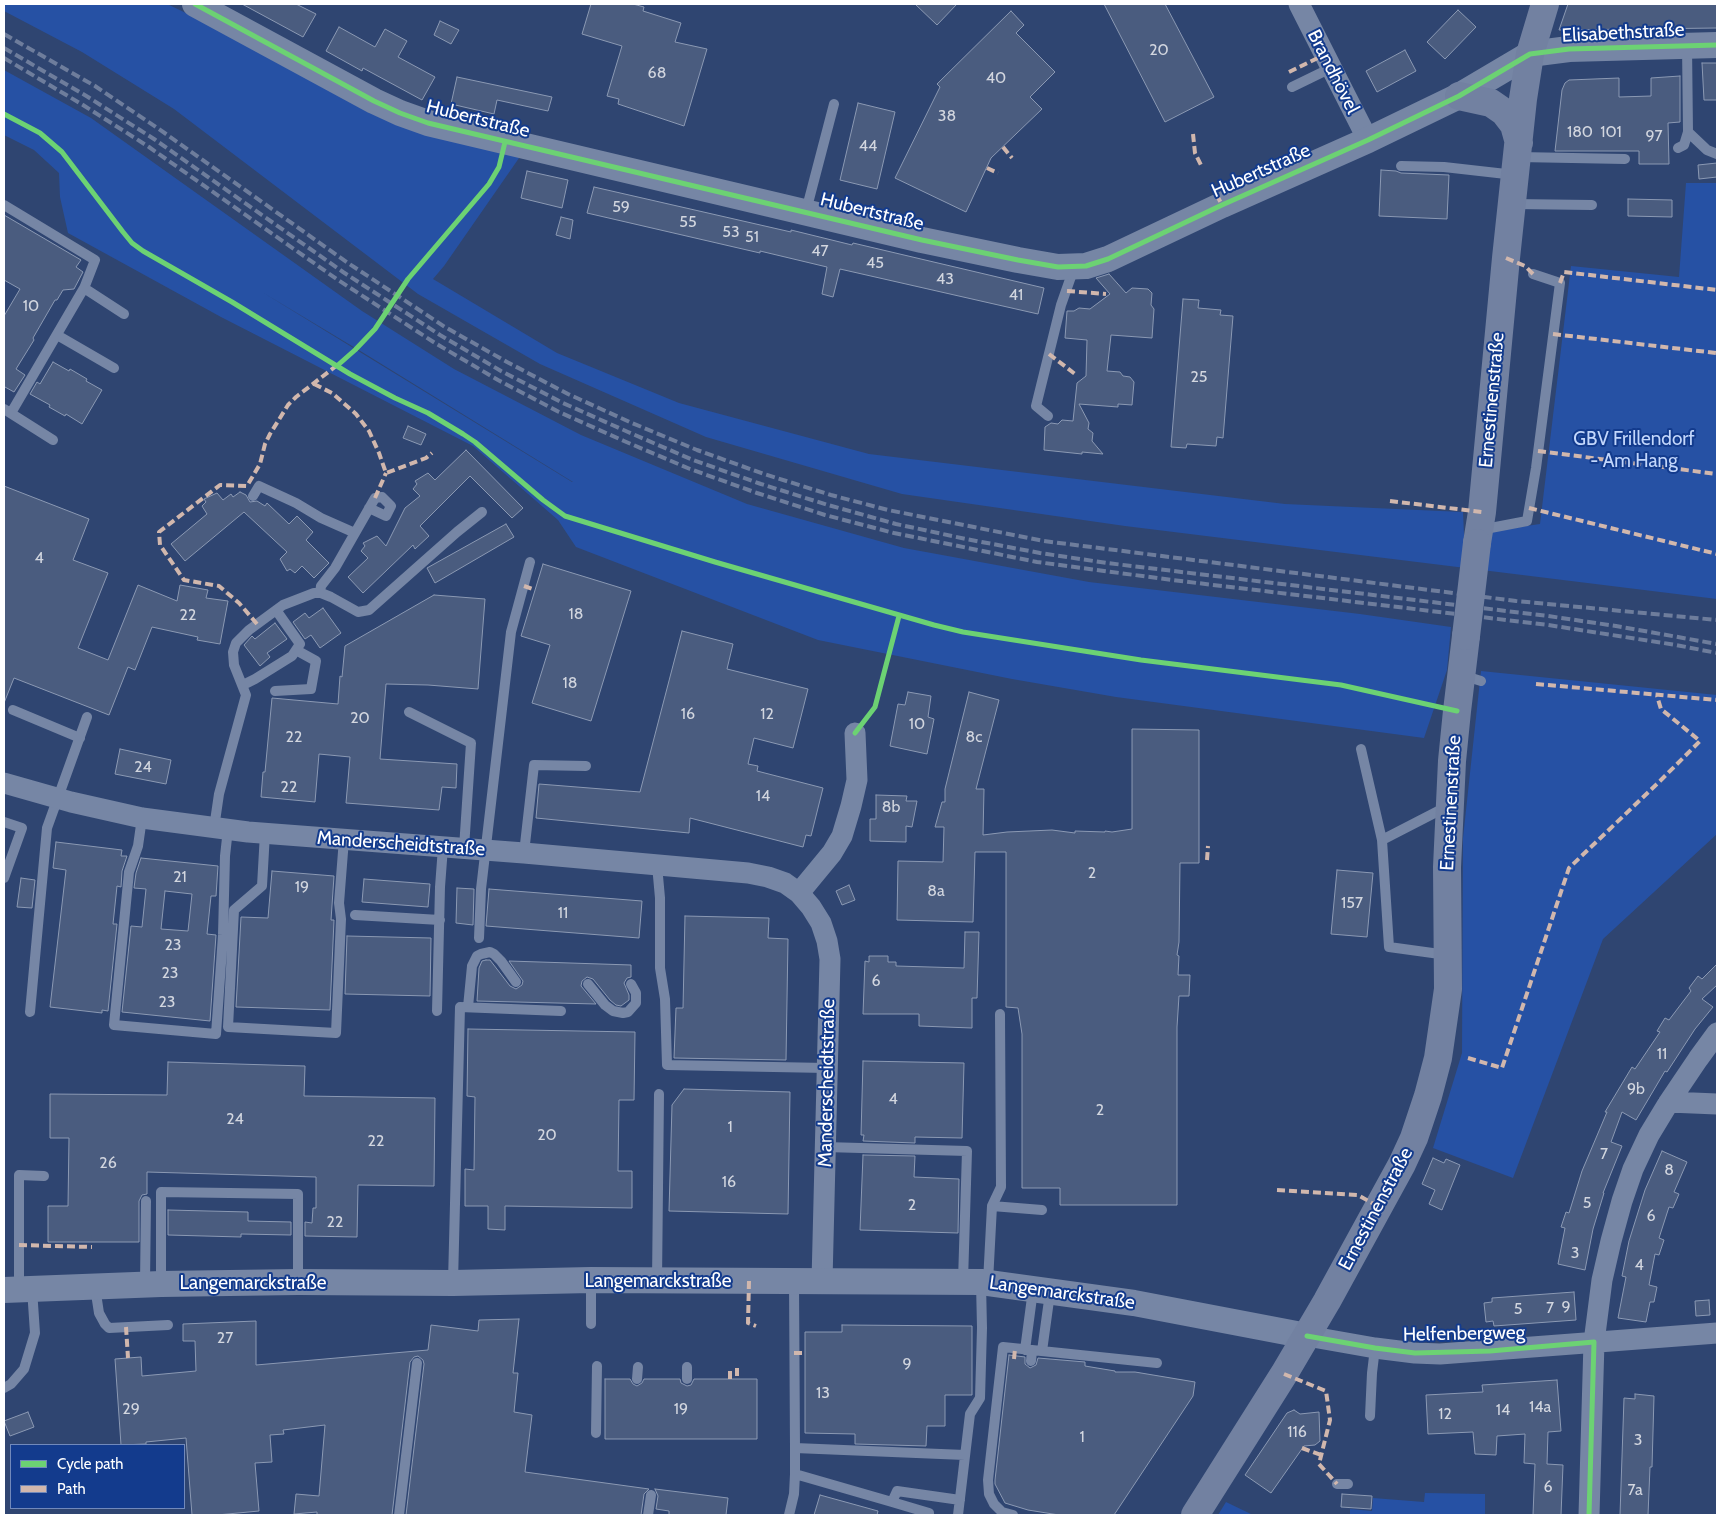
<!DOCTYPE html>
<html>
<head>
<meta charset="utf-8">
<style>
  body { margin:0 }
  #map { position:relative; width:1721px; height:1519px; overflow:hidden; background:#2f4571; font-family:Cabin,sans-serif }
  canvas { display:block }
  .frame { position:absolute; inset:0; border:5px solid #fff; pointer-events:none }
  .legend { position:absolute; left:10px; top:1444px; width:175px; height:65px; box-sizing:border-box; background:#133b8d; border:1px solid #7189bb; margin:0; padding:6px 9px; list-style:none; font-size:15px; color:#fff }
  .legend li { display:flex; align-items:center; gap:10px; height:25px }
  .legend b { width:25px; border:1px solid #7189bb }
</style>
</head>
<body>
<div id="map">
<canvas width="1721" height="1519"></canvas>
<div class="frame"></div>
<ul class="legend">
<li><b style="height:6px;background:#6cd273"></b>Cycle path</li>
<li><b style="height:6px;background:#d1b7ad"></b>Path</li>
</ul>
</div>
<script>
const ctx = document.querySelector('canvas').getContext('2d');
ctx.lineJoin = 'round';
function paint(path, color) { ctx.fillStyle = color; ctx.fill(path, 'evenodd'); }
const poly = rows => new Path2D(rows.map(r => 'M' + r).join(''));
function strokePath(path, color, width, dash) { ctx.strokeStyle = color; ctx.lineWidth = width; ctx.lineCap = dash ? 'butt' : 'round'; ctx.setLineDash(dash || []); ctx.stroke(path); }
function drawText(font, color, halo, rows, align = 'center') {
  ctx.font = font + ' Cabin,sans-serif'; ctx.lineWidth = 4; ctx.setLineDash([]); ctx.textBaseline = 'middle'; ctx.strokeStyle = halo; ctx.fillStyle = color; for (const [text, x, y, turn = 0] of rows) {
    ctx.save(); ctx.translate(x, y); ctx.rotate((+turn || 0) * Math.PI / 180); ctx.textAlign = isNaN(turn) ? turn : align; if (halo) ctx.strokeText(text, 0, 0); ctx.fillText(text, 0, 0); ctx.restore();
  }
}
const green = poly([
  [4,4,167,4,371,101,526,148,444,266,433,279,557,353,679,403,869,454,1285,504,1463,512,1464,535,1540,524,1571,266,1679,277,1686,183,1717,183,1717,599,1125,526,902,494,706,437,540,364,418,294,174,109,82,52,4,11],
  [4,70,91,118,362,311,454,369,581,435,747,504,904,548,1089,582,1360,614,1451,627,1447,670,1424,738,1116,697,1012,679,818,640,576,547,558,520,473,446,221,317,68,233,60,197,59,173,34,150,4,135],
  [262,292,362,352,573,482,572,482],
  [1481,671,1717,695,1717,834,1603,939,1513,1178,1433,1148,1462,1053,1463,838],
  [1425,1493,1485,1494,1485,1515,1350,1515,1350,1509,1372,1511,1373,1498,1424,1502],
  [1226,1502,1253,1515,1218,1515]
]);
const building = poly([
  [242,4,296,4,316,14,303,37,242,4],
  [591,4,633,4,644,7,643,11,681,23,675,42,707,49,684,126,618,104,619,99,607,96,622,46,582,34,591,4],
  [915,4,957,4,937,25,915,4],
  [1104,4,1165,4,1214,97,1165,122,1104,4],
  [1568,4,1717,4,1717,28,1559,30,1568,4],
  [1458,10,1476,27,1445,59,1427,42,1458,10],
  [1011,11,1024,25,1016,33,1055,72,1030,97,1042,109,991,158,966,212,895,178,940,87,937,84,1011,11],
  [440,21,459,30,451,44,434,35,440,21],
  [339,27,375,47,385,29,407,41,398,57,435,77,422,100,363,68,362,71,326,51,339,27],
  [1405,50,1416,71,1377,92,1366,71,1405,50],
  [1702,63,1717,63,1717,100,1704,100,1702,63],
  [1680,76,1680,122,1668,123,1669,164,1639,164,1639,151,1555,151,1562,90,1565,83,1569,80,1619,78,1619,97,1651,96,1651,78,1680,76],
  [457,77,552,97,548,111,497,100,494,114,451,104,457,77],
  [858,103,895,112,877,189,840,180,858,103],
  [1717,163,1717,177,1699,179,1698,165,1717,163],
  [1381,170,1396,171,1401,173,1449,175,1447,219,1379,216,1381,170],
  [527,171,568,180,562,208,521,198,527,171],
  [594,187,791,232,791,230,852,245,853,243,1044,288,1038,314,840,269,833,297,822,294,827,267,760,251,760,253,587,213,594,187],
  [1628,199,1672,200,1672,217,1628,216,1628,199],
  [4,215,81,260,76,267,83,272,74,289,63,290,57,300,55,300,33,338,34,340,16,369,25,375,14,392,5,387,4,389,4,316,20,289,4,280,4,215],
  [561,217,573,220,570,239,556,235,561,217],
  [1109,274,1126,293,1132,288,1148,289,1152,293,1151,305,1154,309,1152,338,1111,335,1107,371,1120,372,1123,376,1130,377,1134,382,1132,405,1118,404,1118,407,1079,404,1089,423,1088,429,1093,433,1092,441,1103,454,1082,452,1082,454,1044,450,1045,427,1051,423,1058,424,1062,420,1073,421,1077,383,1086,376,1087,340,1065,338,1067,311,1074,311,1079,308,1090,309,1110,294,1096,278,1109,274],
  [1183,299,1199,300,1198,308,1221,310,1220,315,1233,316,1223,438,1217,437,1216,446,1187,444,1186,448,1171,447,1183,299],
  [53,362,69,371,70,369,87,379,86,381,102,390,82,424,66,414,65,416,49,407,50,405,30,394,37,382,40,384,53,362],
  [408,426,426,434,421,445,403,438,408,426],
  [466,450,523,508,512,518,470,476,420,526,429,536,415,549,413,545,363,593,348,577,368,558,361,551,365,546,363,543,377,536,386,546,405,508,420,496,413,489,417,484,415,481,428,473,435,480,466,450],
  [4,486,89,519,73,560,108,573,78,648,108,660,138,585,177,601,180,585,208,590,206,598,228,601,220,644,197,640,198,637,152,627,135,670,128,667,109,715,14,678,4,703,4,486],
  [240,492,246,495,250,502,257,501,265,506,267,503,289,524,297,516,313,532,306,540,329,563,314,578,302,566,295,573,290,569,287,571,280,559,287,552,244,512,185,561,171,544,207,514,202,506,206,502,204,499,217,493,223,500,231,494,233,497,240,492],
  [506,524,514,537,435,583,427,568,506,524],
  [543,564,631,591,591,721,532,703,550,645,521,636,543,564],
  [434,595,485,599,478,689,428,685,386,684,380,759,457,764,456,788,442,787,439,810,346,803,350,757,319,754,315,802,261,797,263,772,265,772,272,698,338,704,340,676,342,677,345,646,434,595],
  [323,608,341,633,320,648,311,635,305,639,293,622,305,613,309,618,323,608],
  [275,623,287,639,267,653,270,657,260,666,244,645,252,636,255,639,275,623],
  [682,631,733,644,727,669,808,689,793,748,754,738,748,764,758,766,757,771,823,788,811,836,806,835,803,847,690,818,689,833,536,818,539,784,640,792,682,631],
  [908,692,931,696,928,717,934,719,927,754,890,746,898,704,905,705,908,692],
  [969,692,999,700,976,789,984,789,983,835,1007,832,1052,830,1075,833,1075,831,1105,832,1105,831,1112,832,1132,829,1132,729,1199,730,1199,863,1180,863,1179,942,1177,955,1179,956,1178,975,1190,975,1189,996,1179,996,1177,1027,1177,1205,1060,1205,1060,1188,1022,1188,1022,1034,1018,1008,1006,1007,1006,852,975,852,973,922,897,920,898,861,943,862,944,827,935,827,942,802,945,802,945,789,969,692],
  [120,749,171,760,166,784,115,774,120,749],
  [876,795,907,796,906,801,917,801,912,827,906,826,906,842,870,841,870,819,876,819,876,795],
  [56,842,122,850,121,856,127,856,122,871,121,887,117,886,113,924,117,924,108,1011,102,1010,102,1013,50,1007,66,870,53,868,56,842],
  [141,858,218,866,216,896,211,896,207,934,216,935,210,1021,122,1012,131,926,142,927,146,889,134,888,136,873,141,858],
  [165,891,192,894,188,931,161,929,165,891],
  [1337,870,1373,873,1367,937,1331,934,1337,870],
  [272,871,334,876,331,920,334,920,330,1010,236,1007,241,917,268,918,272,871],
  [21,878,35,880,32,908,17,907,21,878],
  [364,879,430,884,428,907,362,902,364,879],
  [849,885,855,900,842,905,836,891,849,885],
  [457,888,474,889,473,925,456,923,457,888],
  [489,889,642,901,639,938,486,926,489,889],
  [685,916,769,918,768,938,788,939,786,1060,674,1058,676,1008,683,1008,685,916],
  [965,932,979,932,977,998,972,998,972,1028,919,1026,919,1014,863,1014,865,961,869,962,869,956,888,956,888,962,896,962,896,966,964,968,965,932],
  [347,936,431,938,430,996,345,994,347,936],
  [486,960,490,960,510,986,516,989,522,985,523,981,509,961,631,965,631,977,627,978,624,983,629,995,629,1000,621,1006,616,1005,610,1000,593,979,587,977,582,981,581,986,596,1004,477,1001,479,968,482,961,486,960],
  [1717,964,1717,985,1702,999,1713,1007,1695,1029,1667,1072,1665,1071,1636,1120,1622,1112,1611,1142,1622,1146,1603,1193,1604,1193,1593,1229,1585,1270,1558,1264,1565,1228,1561,1227,1566,1212,1569,1213,1582,1171,1607,1112,1605,1112,1632,1067,1635,1069,1660,1032,1657,1031,1665,1018,1669,1020,1691,991,1689,988,1698,976,1702,979,1717,964],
  [468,1029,635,1032,634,1100,619,1100,618,1171,632,1171,632,1208,505,1206,505,1230,488,1229,488,1206,465,1206,465,1169,474,1170,475,1097,467,1096,468,1029],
  [863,1061,964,1063,962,1138,915,1137,915,1143,863,1141,864,1135,861,1135,863,1061],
  [168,1062,305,1066,304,1096,435,1098,434,1186,358,1185,357,1237,305,1236,305,1222,312,1223,313,1208,316,1208,316,1177,147,1172,147,1194,142,1195,139,1201,139,1242,48,1242,48,1206,68,1206,69,1138,50,1138,50,1094,167,1095,168,1062],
  [684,1089,790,1092,788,1214,669,1211,672,1105,684,1089],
  [1662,1151,1687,1162,1674,1192,1679,1194,1673,1208,1669,1207,1659,1238,1664,1240,1659,1255,1655,1254,1649,1285,1657,1287,1654,1302,1650,1302,1646,1322,1618,1318,1626,1277,1622,1276,1629,1241,1645,1190,1662,1151],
  [863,1155,915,1156,914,1177,959,1179,958,1233,860,1230,863,1155],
  [1433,1158,1444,1163,1446,1159,1460,1165,1442,1210,1429,1204,1435,1190,1422,1184,1433,1158],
  [168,1210,248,1212,248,1221,291,1222,291,1235,241,1234,241,1237,168,1235,168,1210],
  [1574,1292,1576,1320,1494,1326,1493,1321,1486,1322,1484,1303,1492,1302,1492,1298,1574,1292],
  [1709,1300,1710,1315,1696,1316,1695,1301,1709,1300],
  [519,1319,513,1373,518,1373,514,1412,532,1415,525,1472,649,1489,644,1494,641,1515,406,1515,424,1364,423,1360,418,1356,414,1357,410,1362,392,1515,317,1515,317,1512,294,1514,296,1494,319,1496,325,1425,283,1430,284,1434,270,1435,272,1462,255,1463,259,1511,217,1515,192,1515,186,1438,146,1442,146,1444,121,1445,115,1359,141,1357,142,1376,196,1371,195,1341,183,1341,183,1324,256,1321,256,1365,428,1350,431,1325,478,1331,479,1320,519,1319],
  [842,1325,972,1326,972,1395,945,1395,945,1426,927,1426,926,1446,855,1444,855,1434,805,1433,805,1332,842,1332,842,1325],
  [1009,1355,1025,1357,1025,1364,1030,1368,1036,1365,1038,1358,1085,1362,1085,1366,1115,1371,1115,1372,1135,1372,1195,1382,1193,1396,1114,1515,1059,1515,1028,1510,1005,1503,995,1484,995,1480,1009,1355],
  [605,1379,630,1379,633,1384,637,1386,642,1383,644,1379,680,1379,681,1383,687,1386,691,1385,694,1379,757,1379,757,1439,605,1439,605,1379],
  [1557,1380,1561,1431,1548,1432,1547,1464,1563,1465,1561,1515,1533,1515,1535,1464,1524,1463,1525,1434,1497,1436,1496,1455,1475,1454,1473,1432,1428,1434,1426,1395,1483,1392,1482,1385,1557,1380],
  [1635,1394,1654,1396,1652,1467,1650,1467,1648,1515,1620,1515,1624,1398,1635,1399,1635,1394],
  [1294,1410,1300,1414,1319,1412,1320,1441,1315,1445,1304,1446,1271,1493,1245,1475,1287,1413,1294,1410],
  [28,1412,34,1427,10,1436,4,1421,28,1412],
  [655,1489,728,1498,726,1515,669,1515,669,1511,656,1509,658,1496,655,1489],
  [1342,1494,1372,1496,1371,1509,1341,1507,1342,1494],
  [820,1495,878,1511,877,1515,814,1515,820,1495]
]);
const service = poly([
  [1687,45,1688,132,1707,150,1717,154],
  [1292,87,1331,68],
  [1678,148,1684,145,1688,132],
  [1519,157,1625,159],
  [1401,166,1444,167,1515,175],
  [1513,204,1592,205],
  [4,205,95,260,83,291],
  [806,211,834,104],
  [57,335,114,368],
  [4,409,53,440],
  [11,413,84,288,124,314],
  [1048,416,1036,406,1061,305,1074,268],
  [253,496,259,486,296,503,321,518,355,533],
  [1480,530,1527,521,1536,468,1560,283,1533,274],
  [320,593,321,586,335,568,375,498,382,497,391,506,386,516,369,508],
  [1462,675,1481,681],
  [243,685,255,679,292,656,300,644,276,610],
  [275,691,311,689,316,661,296,650],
  [13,710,80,738],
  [409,712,471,743,464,848],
  [1361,749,1382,840,1389,947,1447,955],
  [142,818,138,846,129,872,114,1025,216,1034,223,935,225,856,228,829],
  [4,822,22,828,4,878],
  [214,828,219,794,246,695,234,665,233,652,236,643,249,630,283,605,314,593,321,593,331,597,358,612,369,610,457,532,482,512],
  [265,833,262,886,234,910,228,1027,336,1033,341,919,339,903,344,839],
  [1382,840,1448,806],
  [524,853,534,765,586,766],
  [657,865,660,898,660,968,665,999,667,1065,827,1068],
  [355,915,440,920],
  [479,938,481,889,511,632,530,562],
  [588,984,605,1005,613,1011,623,1013,628,1012,636,1003,636,993,631,984],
  [468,1007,472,966,477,956,481,954,490,952,494,954,501,961,516,982],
  [437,1011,440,887,443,847],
  [30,1012,47,828,87,717],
  [825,1147,967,1151,963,1281],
  [992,1206,1001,1187,1000,1014],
  [591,1280,591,1324],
  [657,1281,659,1094],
  [453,1282,460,1007,561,1011],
  [794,1282,795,1448,965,1455],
  [988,1282,992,1206,1042,1210],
  [145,1283,146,1201],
  [161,1283,161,1192,298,1194,298,1282],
  [95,1287,99,1313,105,1324,109,1328,168,1325],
  [19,1288,19,1175,44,1176],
  [1025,1350,1033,1290],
  [1042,1351,1050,1293],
  [1031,1361,1032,1351],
  [637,1379,638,1367],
  [687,1379,687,1367],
  [4,1388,11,1384,24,1369,35,1333,32,1289],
  [1370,1416,1372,1373,1375,1348],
  [596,1433,597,1366],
  [795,1448,795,1474,892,1502,897,1491,960,1500],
  [1337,1484,1348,1484],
  [892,1502,929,1513,929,1515],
  [399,1515,417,1363],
  [648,1515,651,1495],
  [789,1515,794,1494,795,1474],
  [958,1515,970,1414,980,1398,982,1328,981,1283],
  [1013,1515,1002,1512,994,1504,989,1494,988,1480,1003,1347,1157,1363]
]);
const minor = poly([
  [1299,4,1368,140],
  [4,783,71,802,142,818,248,832,524,853,748,873,768,877,785,883,799,893,811,907,821,923,827,941,830,959,822,1281],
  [799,893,832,853,842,836,851,806,857,780,855,733],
  [1669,1102,1717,1104],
  [1307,1336,1375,1348,1415,1353,1440,1354,1717,1333],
  [1589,1515,1594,1342,1602,1280,1611,1241,1622,1201,1633,1169,1649,1135,1669,1102,1698,1059,1717,1033]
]);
const tertiary = poly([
  [195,4,374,101,400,113,428,123,922,240,1018,260,1058,267,1086,266,1108,259,1222,205,1368,140,1459,96,1530,54,1569,49,1717,45],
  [4,1290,161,1284,298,1282,453,1283,591,1280,981,1282,1134,1303,1307,1336]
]);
const secondary = poly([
  [1459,96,1491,103,1504,112,1514,125,1519,143],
  [1477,543,1482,512,1506,258,1523,99,1530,54,1545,4],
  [1195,1515,1284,1374,1327,1301,1402,1164,1414,1138,1428,1096,1438,1058,1448,989,1447,867,1452,761,1457,711,1466,636]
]);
const rail = poly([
  [4,34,95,86,159,129,348,263,445,327,507,362,568,394,632,423,697,450,764,474,831,495,888,510,1044,541,1516,601,1717,620],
  [4,48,88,97,154,139,343,272,440,335,501,371,563,403,628,432,693,460,761,484,828,505,896,524,966,539,1040,553,1107,563,1548,616,1616,626,1717,644],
  [4,58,83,105,149,147,338,280,435,343,498,380,559,412,624,441,690,469,757,493,825,515,894,533,1037,562,1172,580,1548,625,1676,645,1717,653]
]);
const secondaryBridge = poly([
  [1466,636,1477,543]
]);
const quiet = poly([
  [1289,72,1324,55],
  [1193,134,1195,153,1201,165],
  [1003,147,1012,158],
  [987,168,998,173],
  [1211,184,1222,205],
  [1506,258,1525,266,1533,274],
  [1560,283,1564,272,1717,290],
  [1067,291,1106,294],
  [1553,334,1716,353],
  [1049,354,1075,374],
  [314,384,332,393,356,414,369,431,379,453,386,473,426,458,432,453],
  [1538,451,1717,474],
  [375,498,386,473],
  [1390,501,1482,512],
  [1529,508,1717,554],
  [524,586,535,590],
  [257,624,239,603,219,586,184,580,160,545,159,532,220,485,247,486,260,464,265,444,270,434,288,405,296,397,340,363],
  [1536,684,1717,700],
  [1207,860,1208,846],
  [1468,1058,1502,1068,1569,868,1660,781,1700,741,1661,709,1657,696],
  [1277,1190,1358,1195,1379,1207],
  [19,1245,92,1247],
  [749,1281,748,1323,756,1326],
  [126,1327,128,1358],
  [794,1353,805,1353],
  [1014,1359,1015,1349],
  [737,1368,737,1379],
  [1284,1374,1326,1391,1330,1420,1319,1464,1337,1484],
  [730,1379,730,1368],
  [1302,1448,1321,1455]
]);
const cycleway = poly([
  [195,4,374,101,400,113,428,123,922,240,1018,260,1058,267,1086,266,1108,259,1222,205,1368,140,1459,96,1530,54,1569,49,1717,45],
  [4,114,40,133,62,152,123,232,132,243,143,251,232,302,350,374,395,398,428,413,463,434,475,442,543,500,565,516,715,562,934,625,963,632,1141,660,1341,685,1457,711],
  [338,365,355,350,375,329,408,279,489,184,499,167,505,142],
  [855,733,875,707,899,616],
  [1307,1336,1375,1348,1415,1353,1490,1351,1594,1342,1589,1515]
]);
const numberNames = [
  ["20",1159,50],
  ["68",657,73],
  ["40",996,78],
  ["38",947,116],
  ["180",1580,132],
  ["101",1611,132],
  ["97",1654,136],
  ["44",868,146],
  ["59",621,207],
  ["55",688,222],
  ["53",731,232],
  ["51",752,237],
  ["47",820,251],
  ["45",875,263],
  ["43",945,279],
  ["41",1016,295],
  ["10",31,306],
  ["25",1199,377],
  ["4",39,558],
  ["18",576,614],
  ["22",188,615],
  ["18",570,683],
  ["16",688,714],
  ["12",767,714],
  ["20",360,718],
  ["10",917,724],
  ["22",294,737],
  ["8c",974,737],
  ["24",143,767],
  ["22",289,787],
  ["14",763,796],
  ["8b",891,807],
  ["2",1092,873],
  ["21",180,877],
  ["19",302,887],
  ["8a",936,891],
  ["157",1352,903],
  ["11",563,913],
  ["23",173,945],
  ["23",170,973],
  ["6",876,981],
  ["23",167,1002],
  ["11",1662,1054],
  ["9b",1636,1089],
  ["4",893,1099],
  ["2",1100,1110],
  ["24",235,1119],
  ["1",730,1127],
  ["20",547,1135],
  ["22",376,1141],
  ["7",1604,1154],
  ["26",108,1163],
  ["8",1669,1170],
  ["16",729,1182],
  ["5",1587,1203],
  ["2",912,1205],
  ["6",1651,1216],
  ["22",335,1222],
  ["3",1575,1253],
  ["4",1639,1265],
  ["9",1566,1307],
  ["7",1550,1308],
  ["5",1518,1309],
  ["27",225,1338],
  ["9",907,1364],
  ["13",823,1393],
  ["14a",1540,1407],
  ["29",131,1409],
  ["19",681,1409],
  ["14",1503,1410],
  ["12",1445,1414],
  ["116",1297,1432],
  ["1",1082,1437],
  ["3",1638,1440],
  ["6",1548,1487],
  ["7a",1635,1490]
];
const streetNames = [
  ["Elisabethstraße",1623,33,-3],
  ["Brandhövel",1333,72,63],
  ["Hubertstraße",478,119,14],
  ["Hubertstraße",1261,171,-24],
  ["Hubertstraße",872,212,14],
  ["Ernestinenstraße",1492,400,-85],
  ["Ernestinenstraße",1451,803,-87],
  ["Manderscheidtstraße",401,844,4],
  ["Manderscheidtstraße",827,1083,-89],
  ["Ernestinenstraße",1376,1209,-62],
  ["Langemarckstraße",658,1281],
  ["Langemarckstraße",253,1283],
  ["Langemarckstraße",1062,1293,8],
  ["Helfenbergweg",1464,1334,-1]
];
const parkNames = [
  ["GBV Frillendorf",1634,439],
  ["- Am Hang",1634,461]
];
paint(green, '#2651a4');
paint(building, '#4a5c7f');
strokePath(building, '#8b99b3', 1);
strokePath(service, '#7686a5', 10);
strokePath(minor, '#7686a5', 21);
strokePath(tertiary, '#7686a5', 26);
strokePath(secondary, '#7281a1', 28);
strokePath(rail, '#6e7d9c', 4, [9, 4]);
strokePath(secondaryBridge, '#7281a1', 28);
strokePath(quiet, '#d1b7ad', 4, [8, 4]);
strokePath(cycleway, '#6cd273', 5);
drawText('16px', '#d2d6df', null, numberNames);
drawText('19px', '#fff', '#133b8d', streetNames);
drawText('19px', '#c3d7fc', '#133b8d', parkNames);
</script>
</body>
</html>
